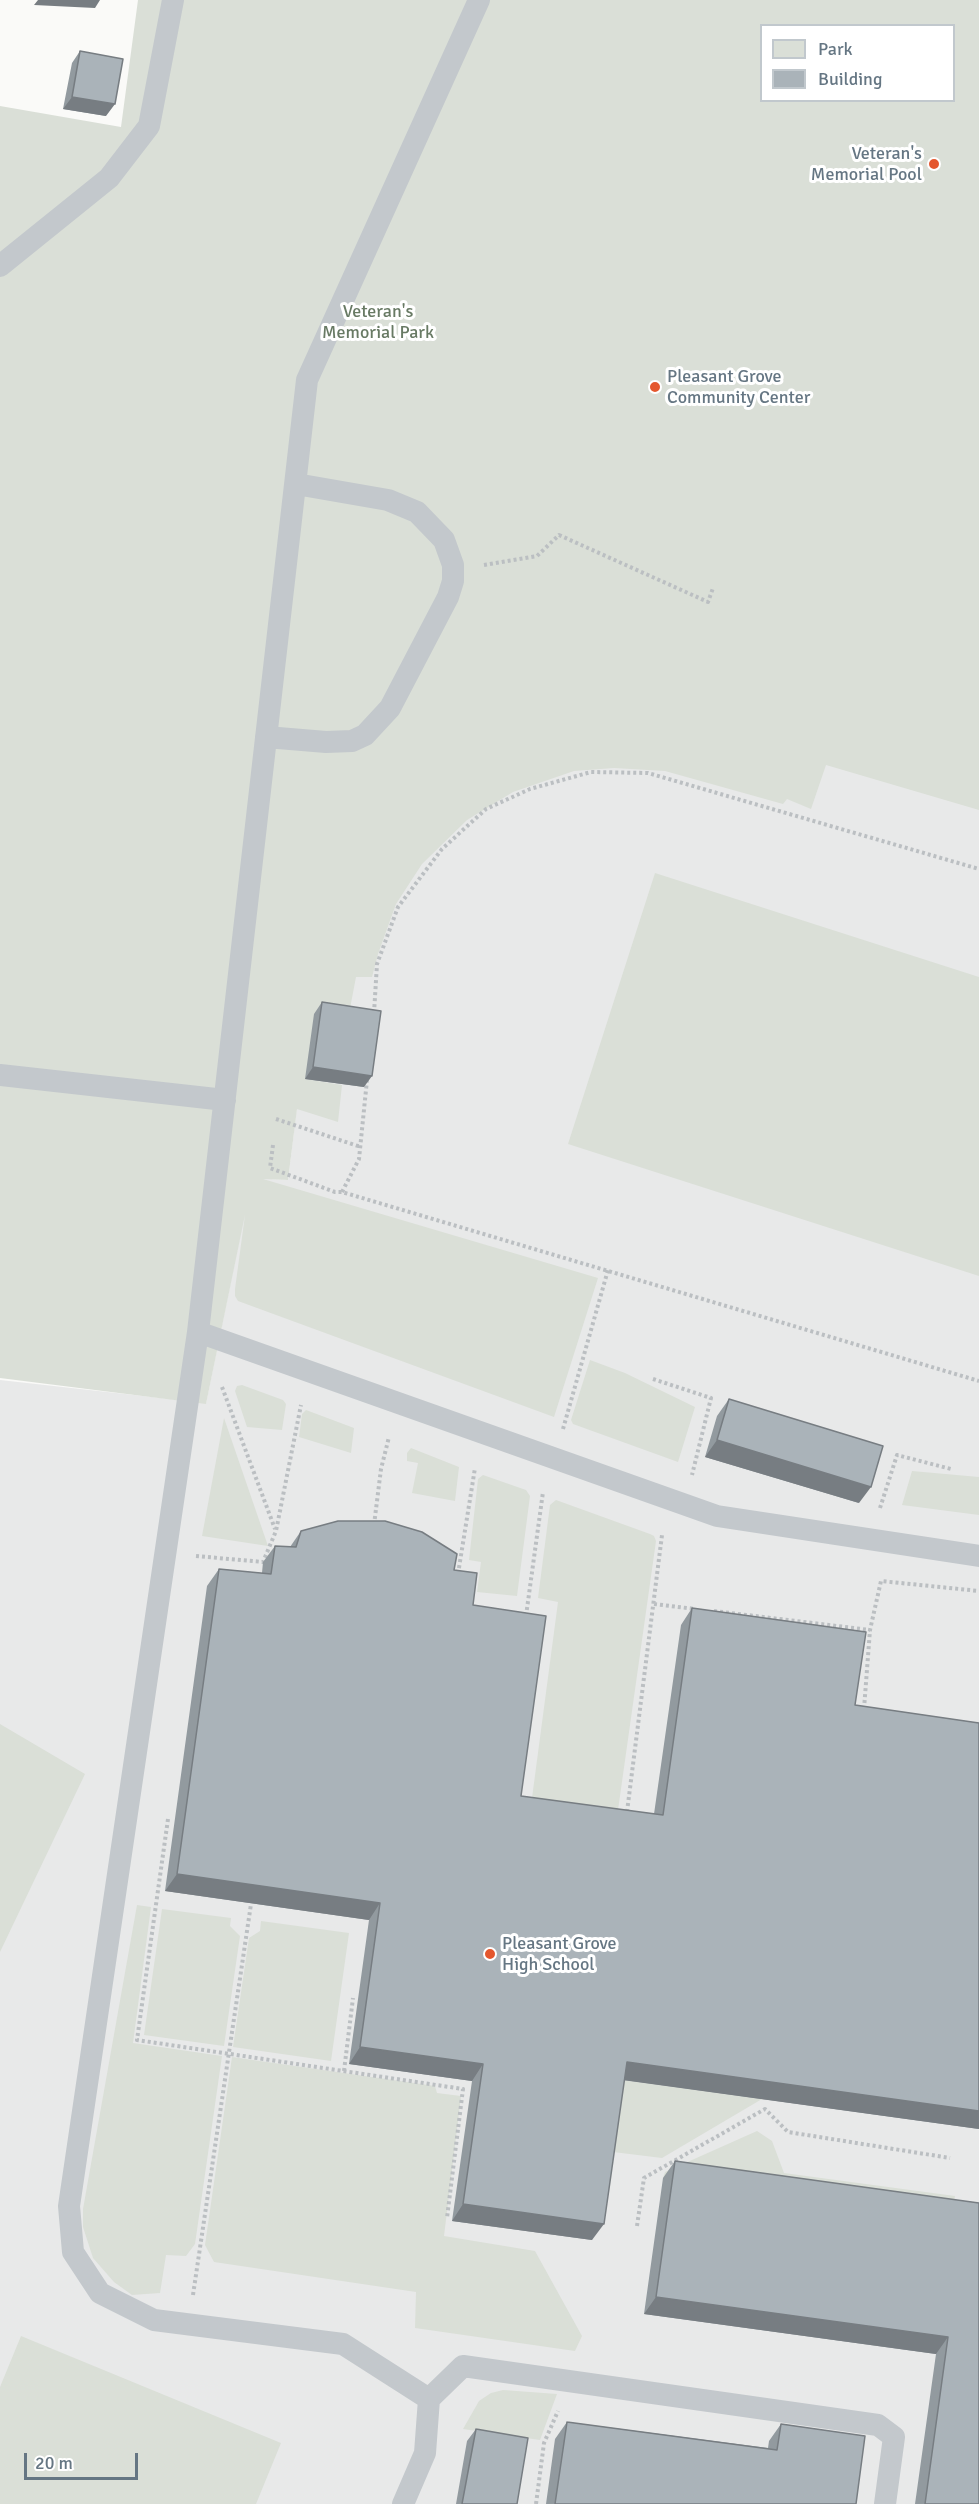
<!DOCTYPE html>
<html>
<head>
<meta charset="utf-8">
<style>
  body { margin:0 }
  #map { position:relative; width:979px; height:2504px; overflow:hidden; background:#fafaf8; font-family:Signika,sans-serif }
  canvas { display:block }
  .legend { position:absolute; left:760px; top:24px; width:195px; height:78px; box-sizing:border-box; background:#fff; border:2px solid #c1c8cd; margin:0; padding:8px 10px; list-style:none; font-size:18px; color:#657683 }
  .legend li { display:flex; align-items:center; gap:12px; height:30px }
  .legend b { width:30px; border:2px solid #c1c8cd }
  .scale { position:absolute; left:24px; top:2453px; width:114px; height:27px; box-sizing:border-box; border:3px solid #657683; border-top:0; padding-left:8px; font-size:18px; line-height:21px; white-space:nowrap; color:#657683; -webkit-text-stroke:4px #fff; paint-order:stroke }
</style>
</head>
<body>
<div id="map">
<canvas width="979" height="2504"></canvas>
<ul class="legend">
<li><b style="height:16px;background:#dadfd7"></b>Park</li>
<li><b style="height:16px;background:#aab3b9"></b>Building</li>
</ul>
<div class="scale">20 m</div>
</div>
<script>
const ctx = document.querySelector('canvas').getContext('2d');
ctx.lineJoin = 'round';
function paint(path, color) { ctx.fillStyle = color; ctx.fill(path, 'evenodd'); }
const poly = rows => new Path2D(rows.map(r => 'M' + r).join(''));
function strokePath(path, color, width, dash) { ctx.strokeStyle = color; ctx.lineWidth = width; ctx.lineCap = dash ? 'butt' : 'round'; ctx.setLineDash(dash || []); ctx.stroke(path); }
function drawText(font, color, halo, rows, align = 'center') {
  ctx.font = font + ' Signika,sans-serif'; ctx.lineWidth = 6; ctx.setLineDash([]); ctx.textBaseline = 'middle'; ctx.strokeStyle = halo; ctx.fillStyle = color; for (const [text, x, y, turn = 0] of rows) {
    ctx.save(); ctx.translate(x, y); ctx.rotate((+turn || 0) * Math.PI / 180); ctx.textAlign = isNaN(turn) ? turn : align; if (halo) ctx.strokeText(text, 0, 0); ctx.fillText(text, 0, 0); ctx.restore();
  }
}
const built = poly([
  [979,400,979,2504,0,2504,0,1380,206,1403,252,1178,288,1180,314,967,477,630]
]);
const green = poly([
  [138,0,979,0,979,810,826,765,811,809,787,799,783,804,665,771,614,768,574,771,513,792,467,820,422,864,396,904,378,954,372,977,356,977,348,1019,305,1079,342,1085,338,1122,297,1109,288,1180,263,1179,598,1278,554,1417,238,1301,235,1296,235,1289,245,1215,206,1404,0,1378,0,106,121,127],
  [762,26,954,26,954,100,762,100],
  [655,873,979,977,979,1276,568,1144],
  [590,1360,625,1373,695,1407,678,1462,573,1424,571,1420],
  [242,1385,283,1400,286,1404,282,1430,247,1427,235,1391,237,1386],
  [306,1410,354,1428,351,1453,299,1437,302,1414],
  [224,1418,268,1546,202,1536],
  [411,1448,459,1467,455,1501,412,1493,418,1463,407,1461,407,1453],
  [912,1471,979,1477,979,1515,902,1505],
  [483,1475,526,1490,530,1496,517,1596,477,1592,481,1562,469,1560,478,1479],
  [556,1500,650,1534,654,1536,656,1541,618,1810,532,1798,558,1602,538,1598,550,1505],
  [0,1724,85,1774,0,1952],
  [137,1905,151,1907,133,2043,222,2056,195,2244,186,2256,166,2255,160,2293,132,2295,114,2282,93,2258,83,2227,83,2209],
  [162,1909,231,1918,230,1926,240,1936,224,2046,144,2035],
  [261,1921,349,1933,331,2061,233,2047,249,1938,260,1931],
  [232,2057,435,2086,437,2093,461,2096,444,2236,535,2251,582,2336,575,2351,415,2328,416,2292,214,2262,205,2245],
  [615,2079,762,2099,662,2158,605,2151],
  [757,2131,772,2141,784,2173,955,2196,951,2218,663,2178,665,2172],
  [21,2336,281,2443,256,2504,0,2504,0,2387],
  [503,2390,557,2394,540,2440,463,2429,479,2401,491,2393]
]);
const path = poly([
  [484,565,537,556,559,535,708,602,713,588],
  [374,1013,377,964,398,907,442,849,486,809,530,789,591,772,648,773,979,869],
  [276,1119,361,1147],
  [273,1145,270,1168,335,1192,342,1192,979,1381],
  [342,1192,359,1159,367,1080],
  [653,1379,711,1398,692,1475],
  [222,1387,275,1529],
  [563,1429,608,1270],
  [880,1508,897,1455,951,1469],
  [374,1525,381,1469,389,1437],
  [196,1556,263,1562,276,1531,301,1405],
  [458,1574,475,1468],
  [654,1604,695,1609],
  [714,1611,870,1630],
  [526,1616,543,1492],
  [864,1709,870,1630,881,1581,979,1591],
  [627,1812,662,1535],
  [168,1819,137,2040,463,2089,447,2218],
  [344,2071,353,1998],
  [637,2226,644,2178,765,2109,788,2132,950,2158],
  [193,2295,251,1904],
  [536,2504,544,2443,558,2411]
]);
const service = poly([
  [0,266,109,178,149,126,173,0],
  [266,737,326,742,352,741,365,735,390,708,448,597,453,581,453,565,444,540,417,512,388,500,296,484],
  [0,1075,225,1100],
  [198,1332,717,1516,979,1556],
  [429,2399,343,2344,154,2320,100,2293,73,2252,69,2206,198,1332,307,380,479,0],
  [403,2504,425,2453,429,2399,463,2366,878,2425,894,2437,885,2504]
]);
const wall = poly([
  [80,51,106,116,63,109,72,63],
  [322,1002,364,1087,305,1079,314,1014],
  [729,1399,859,1503,705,1457,717,1416],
  [301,1531,454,1570,473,1605,521,1796,654,1814,681,1625,692,1608,855,1705,979,1723,979,2129,624,2080,592,2240,452,2221,472,2081,349,2064,369,1920,165,1891,207,1586,219,1569,262,1573,263,1562,275,1546,290,1547],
  [675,2161,979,2203,979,2504,915,2504,936,2354,644,2314,663,2178],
  [567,2422,768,2448,769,2441,781,2424,856,2504,546,2504,555,2439],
  [476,2429,517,2504,456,2504,467,2441]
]);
const shadedWall = poly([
  [38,0,100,0,95,8,34,5],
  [72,97,115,104,106,116,63,109],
  [313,1067,372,1076,364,1087,305,1079],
  [717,1440,871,1487,859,1503,705,1457],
  [177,1874,380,1903,369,1920,165,1891],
  [360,2047,483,2064,472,2081,349,2064],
  [627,2062,979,2111,979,2129,615,2079],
  [463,2204,604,2224,592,2240,452,2221],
  [656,2297,948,2337,936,2354,644,2314]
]);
const building = poly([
  [80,51,123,59,115,104,72,97,80,51],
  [322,1002,381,1011,372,1076,313,1067,322,1002],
  [729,1399,883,1446,871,1487,717,1440,729,1399],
  [338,1521,385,1521,422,1532,457,1554,454,1570,477,1573,473,1605,546,1616,521,1796,663,1815,692,1608,866,1632,855,1705,979,1723,979,2111,627,2062,604,2224,463,2204,483,2064,360,2047,380,1903,177,1874,219,1569,271,1574,275,1546,296,1547,301,1531,338,1521],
  [675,2161,979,2203,979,2504,925,2504,948,2337,656,2297,675,2161],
  [567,2422,777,2450,781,2424,865,2436,856,2504,555,2504,567,2422],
  [476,2429,528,2438,517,2504,462,2504,476,2429]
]);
const markers = [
  [934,164,6,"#e4572e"],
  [655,387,6,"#e4572e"],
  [490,1954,6,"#e4572e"]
];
const poiNames = [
  ["Veteran's",922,154,"right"],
  ["Memorial Pool",922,175,"right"],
  ["Pleasant Grove",667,377],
  ["Community Center",667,398],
  ["Pleasant Grove",502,1944],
  ["High School",502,1965]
];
const parkNames = [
  ["Veteran's",378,312],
  ["Memorial Park",378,333]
];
paint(built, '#e8e9e9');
paint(green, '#dadfd7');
strokePath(path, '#bbbfc2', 4, [3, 3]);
strokePath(service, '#c3c8cc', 22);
paint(wall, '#929a9f');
paint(shadedWall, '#777d82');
paint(building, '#aab3b9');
strokePath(building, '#777d82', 1.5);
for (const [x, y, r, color] of markers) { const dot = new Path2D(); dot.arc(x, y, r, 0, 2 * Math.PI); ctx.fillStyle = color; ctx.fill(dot); strokePath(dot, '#fff', 2); }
drawText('18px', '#657683', '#fff', poiNames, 'left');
drawText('18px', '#687a64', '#fff', parkNames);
</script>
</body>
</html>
